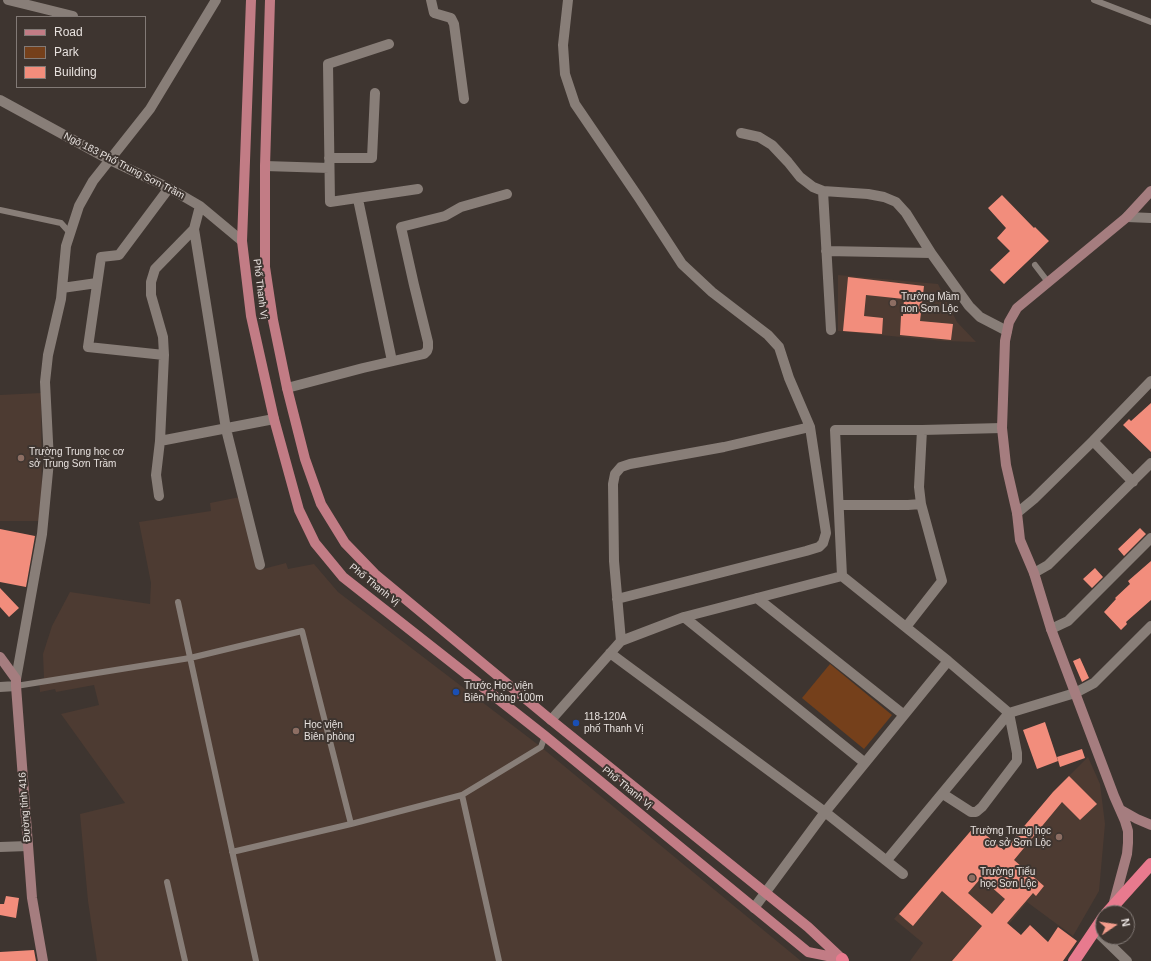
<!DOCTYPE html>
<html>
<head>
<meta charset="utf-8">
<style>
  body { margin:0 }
  #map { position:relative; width:1151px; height:961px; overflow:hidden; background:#3e3530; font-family:Helvetica,sans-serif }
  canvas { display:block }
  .legend { position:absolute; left:16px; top:16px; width:130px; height:72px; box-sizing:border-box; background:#3e3530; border:1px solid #827a76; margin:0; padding:5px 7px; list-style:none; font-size:12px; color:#e7e1de }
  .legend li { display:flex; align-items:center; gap:8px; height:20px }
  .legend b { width:20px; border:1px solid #827a76 }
  .north { position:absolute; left:1095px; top:905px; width:40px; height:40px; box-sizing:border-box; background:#3e3530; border:1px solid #827a76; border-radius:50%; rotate:77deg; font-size:11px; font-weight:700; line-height:16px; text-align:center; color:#e7e1de }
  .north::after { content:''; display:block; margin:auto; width:14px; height:18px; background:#f49d8c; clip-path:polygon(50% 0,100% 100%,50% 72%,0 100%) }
</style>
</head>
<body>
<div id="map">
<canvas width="1151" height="961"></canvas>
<ul class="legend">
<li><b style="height:5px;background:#c27c85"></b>Road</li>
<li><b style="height:11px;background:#75401b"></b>Park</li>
<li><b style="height:11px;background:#f28d7c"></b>Building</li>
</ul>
<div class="north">N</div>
</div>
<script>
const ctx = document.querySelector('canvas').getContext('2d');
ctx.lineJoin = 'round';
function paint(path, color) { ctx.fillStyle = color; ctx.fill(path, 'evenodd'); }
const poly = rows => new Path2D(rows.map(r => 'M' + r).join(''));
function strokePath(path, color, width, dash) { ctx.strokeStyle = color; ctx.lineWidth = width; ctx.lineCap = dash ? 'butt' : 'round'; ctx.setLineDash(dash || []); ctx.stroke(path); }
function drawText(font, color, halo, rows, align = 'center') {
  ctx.font = font + ' Helvetica,sans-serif'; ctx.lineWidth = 4; ctx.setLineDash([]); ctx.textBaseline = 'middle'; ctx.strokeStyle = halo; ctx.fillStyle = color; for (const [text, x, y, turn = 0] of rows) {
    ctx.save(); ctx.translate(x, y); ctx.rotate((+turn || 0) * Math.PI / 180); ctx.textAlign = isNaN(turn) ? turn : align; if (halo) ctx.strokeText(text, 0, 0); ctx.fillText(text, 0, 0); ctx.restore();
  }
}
const education = poly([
  [838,275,938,284,957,322,976,342,944,341,838,331],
  [41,393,42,521,0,521,0,395],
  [240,497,259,570,286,563,288,569,314,564,338,592,541,747,801,961,97,961,88,901,80,814,125,803,61,714,99,705,94,685,56,692,55,689,40,692,39,679,44,678,43,654,52,626,70,592,150,604,151,583,139,522,211,511,210,503],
  [1088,757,1100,784,1105,824,1099,891,1073,936,1027,902,979,961,910,961,923,943,894,919,975,826,1004,851,1053,792]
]);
const green = poly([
  [830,664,892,715,864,749,802,698]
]);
const building = poly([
  [1002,195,1034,228,1035,227,1049,241,1004,284,990,270,1010,251,997,238,1006,228,988,208],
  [848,277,924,286,920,321,953,324,951,340,900,335,901,316,903,316,904,299,866,295,864,316,883,318,882,334,843,331],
  [1151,403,1151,452,1123,425,1129,419,1131,421],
  [1140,528,1146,534,1124,556,1118,549],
  [0,529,35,536,26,587,0,582],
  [1151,561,1151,600,1126,622,1127,624,1121,630,1104,612,1116,599,1115,598,1130,584,1128,581],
  [1095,568,1103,577,1092,588,1083,579],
  [0,588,19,608,9,617,0,607],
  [1080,658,1089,678,1082,682,1073,661],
  [1045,722,1058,761,1037,769,1023,730],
  [1082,749,1085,758,1060,767,1057,757],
  [1069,776,1097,804,1080,820,1062,802,1014,860,1044,886,1036,896,1033,893,1007,923,1021,935,1030,925,1048,942,1058,927,1077,941,1063,961,952,961,982,926,942,891,913,926,899,914,975,826,1004,850,1053,792],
  [981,878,1005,899,992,914,968,893],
  [6,896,19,898,16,918,0,915,0,904,4,904],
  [34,950,36,961,0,961,0,952]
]);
const lane = poly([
  [1094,0,1151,22],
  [0,210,61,223,70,233],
  [1035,265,1048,282],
  [178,602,256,961],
  [16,686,190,658,302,631,351,824],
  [462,795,499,961],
  [232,852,351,824,462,795,541,747,545,736],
  [167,882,185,961]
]);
const street = poly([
  [8,0,73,16],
  [431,0,434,13,451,18,454,24,464,99],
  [568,0,563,45,565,74,575,104,639,198,682,264,712,292,768,335,779,347,789,378,810,427,826,533,823,543,819,547,806,551,617,599],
  [389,44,328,64,330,202,418,189],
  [0,100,110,160,169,188,200,206,242,241],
  [741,133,759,137,772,145,788,162,800,177,813,187,823,191,868,194,884,197,896,202,906,213,931,253,969,306,980,317,1007,331],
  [329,158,372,158,375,93],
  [265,166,329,168],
  [823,191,831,330],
  [359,204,392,361],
  [200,206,194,229,226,429,260,565],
  [1127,217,1151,218],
  [826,251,931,253],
  [62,288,97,283],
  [164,355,88,347,101,257,119,255,169,188],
  [287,388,363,368,424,354,427,351,428,348,428,342,414,285,401,227,445,216,461,207,507,194],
  [160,441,274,419],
  [1093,441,1133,482],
  [159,496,156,475,160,441,164,355,163,337,151,295,151,282,155,269,194,229],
  [839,505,908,505,921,504],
  [1017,513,1034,499,1093,441,1151,381],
  [1034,573,1048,565,1151,463],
  [757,598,904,715],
  [684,617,865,763],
  [906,627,942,581,921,504,919,487,922,430],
  [1051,629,1068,621,1151,538],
  [621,641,614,561,613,484,615,474,621,467,630,464,724,447,810,427],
  [610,653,825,812,903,874],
  [16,679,42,534,49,461,45,382,48,355,61,299,66,246,79,206,93,181,150,109,216,0],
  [0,687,16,686],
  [551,720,621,641,684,617,842,576],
  [943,794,971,812,976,812,982,807,1017,761,1017,753,1009,713,948,661,842,576,835,430,922,430,1002,428],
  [0,847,28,846],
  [887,860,1009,713,1075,693,1094,683,1151,626],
  [754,908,825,812,948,661],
  [1095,930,1127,961]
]);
const secondary = poly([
  [0,657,16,679,16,686,32,898,43,961],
  [1121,810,1137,819,1151,825],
  [1113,906,1127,854,1128,843,1128,831,1125,821,1114,796,1051,629,1034,573,1020,540,1017,513,1006,465,1002,428,1005,341,1009,322,1017,308,1127,217,1151,191]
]);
const primary = poly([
  [251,0,242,241,251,316,274,419,299,510,315,543,343,577,545,736,808,952,842,959],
  [270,0,265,166,265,267,273,320,287,388,305,459,321,504,345,543,375,574,551,720,808,927,841,958]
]);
const highway = poly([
  [1107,913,1151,864],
  [842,959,843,961],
  [1074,961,1103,918]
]);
const markers = [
  [893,303,4,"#8d6e63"],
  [21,458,4,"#8d6e63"],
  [456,692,4,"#1a4fb4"],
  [576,723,4,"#1a4fb4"],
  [296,731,4,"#8d6e63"],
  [1059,837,4,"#8d6e63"],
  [972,878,4,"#8d6e63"]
];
const streetNames = [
  ["Ngõ 183 Phố Trung Sơn Trầm",124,166,27],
  ["Phố Thanh Vị",260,289,83],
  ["Phố Thanh Vị",374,585,39],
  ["Phố Thanh Vị",627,788,39],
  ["Đường tỉnh 416",25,807,-94]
];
const poiNames = [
  ["Trường Mầm",901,297],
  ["non Sơn Lộc",901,309],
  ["Trường Trung học cơ",29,452],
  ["sở Trung Sơn Trầm",29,464],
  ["Trước Học viện",464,686],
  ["Biên Phòng 100m",464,698],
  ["118-120A",584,717],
  ["phố Thanh Vị",584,729],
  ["Học viện",304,725],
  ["Biên phòng",304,737],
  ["Trường Trung học",1051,831,"right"],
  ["cơ sở Sơn Lộc",1051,843,"right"],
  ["Trường Tiểu",980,872],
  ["học Sơn Lộc",980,884]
];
paint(education, '#4d3b32');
paint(green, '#75401b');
paint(building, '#f28d7c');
strokePath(lane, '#887e78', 6);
strokePath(street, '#887e78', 10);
strokePath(secondary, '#a57d7f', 10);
strokePath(primary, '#c27c85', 10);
strokePath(highway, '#e87a8e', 12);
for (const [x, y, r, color] of markers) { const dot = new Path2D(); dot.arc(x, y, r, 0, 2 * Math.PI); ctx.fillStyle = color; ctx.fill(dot); strokePath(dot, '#3e3530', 1.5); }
drawText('10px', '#e7e1de', '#3e3530', streetNames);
drawText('10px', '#e7e1de', '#3e3530', poiNames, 'left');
</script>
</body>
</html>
